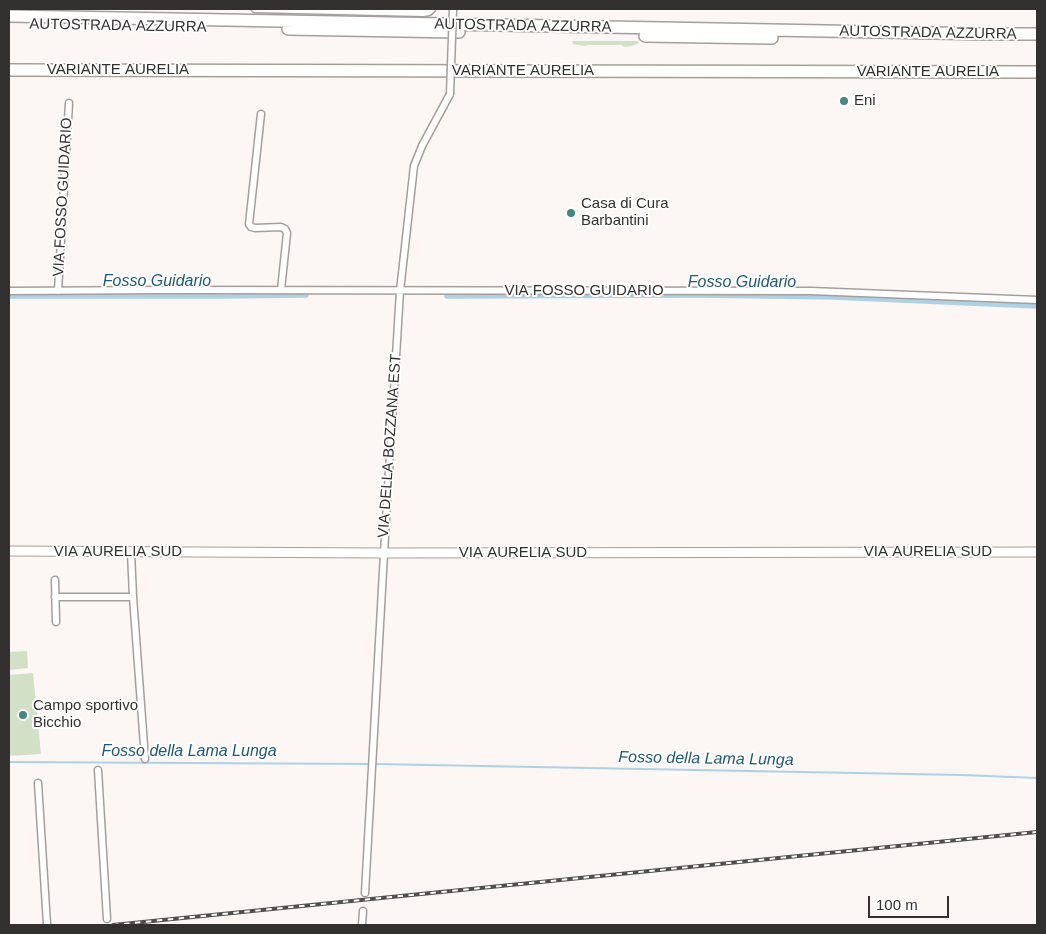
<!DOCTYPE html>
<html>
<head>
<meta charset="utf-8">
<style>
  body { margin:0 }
  #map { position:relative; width:1046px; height:934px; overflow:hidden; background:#fcf6f4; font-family:Helvetica,sans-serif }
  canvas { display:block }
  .frame { position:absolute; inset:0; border:10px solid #333130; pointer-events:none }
  .scale { position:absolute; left:868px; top:896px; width:81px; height:22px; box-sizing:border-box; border:2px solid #333130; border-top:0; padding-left:6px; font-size:15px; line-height:18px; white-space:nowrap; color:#333130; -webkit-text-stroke:4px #fff; paint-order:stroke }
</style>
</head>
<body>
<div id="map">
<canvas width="1046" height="934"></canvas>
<div class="frame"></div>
<div class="scale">100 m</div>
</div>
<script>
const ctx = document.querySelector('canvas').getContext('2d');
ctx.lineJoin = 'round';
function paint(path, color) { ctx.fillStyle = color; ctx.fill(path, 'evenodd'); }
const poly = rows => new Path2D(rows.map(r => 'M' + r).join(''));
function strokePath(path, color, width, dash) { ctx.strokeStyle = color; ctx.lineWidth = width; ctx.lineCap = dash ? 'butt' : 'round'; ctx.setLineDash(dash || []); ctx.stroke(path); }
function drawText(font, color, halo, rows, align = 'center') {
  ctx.font = font + ' Helvetica,sans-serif'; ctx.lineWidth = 4; ctx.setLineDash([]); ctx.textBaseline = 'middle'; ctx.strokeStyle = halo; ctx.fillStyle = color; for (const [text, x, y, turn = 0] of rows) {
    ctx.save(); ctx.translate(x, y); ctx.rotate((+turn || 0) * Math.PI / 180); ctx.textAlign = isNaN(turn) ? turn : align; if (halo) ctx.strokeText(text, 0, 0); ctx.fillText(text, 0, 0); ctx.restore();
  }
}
const green = poly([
  [572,41,637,41,639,43,632,46,625,47,621,45,589,45,584,46,573,44],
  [27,651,28,668,9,670,9,652],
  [33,673,41,754,9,756,9,675]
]);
const stream = poly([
  [9,762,369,764],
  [375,764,962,775,1037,778]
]);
const canal = poly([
  [9,296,220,296,306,295],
  [447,296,700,295,834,297,1037,306]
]);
const street = poly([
  [255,9,423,13,429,12,432,9],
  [261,114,249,224,251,227,255,228,281,227,285,229,287,233,281,290],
  [9,291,165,290,811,291,1037,300],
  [58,291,69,103],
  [55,580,56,622],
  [55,597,133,597,131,552],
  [133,597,145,759],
  [98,770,107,919],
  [38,783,47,924],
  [365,893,384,553,400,291,414,166,422,146,450,94],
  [362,925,363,911]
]);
const secondary = poly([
  [9,551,384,553,1037,552]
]);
const highway = poly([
  [9,16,988,34,1037,34],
  [288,29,459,32],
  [645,36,772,38],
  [9,70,1037,72]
]);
const rail = poly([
  [113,925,1037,832]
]);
const streetBridge = poly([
  [450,94,453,9]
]);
const markers = [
  [844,101,5,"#44887c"],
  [571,213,5,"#44887c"],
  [23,715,5,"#44887c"]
];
const streetNames = [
  ["AUTOSTRADA AZZURRA",118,26,1],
  ["AUTOSTRADA AZZURRA",523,26,1],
  ["AUTOSTRADA AZZURRA",928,33,1],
  ["VARIANTE AURELIA",118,70],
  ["VARIANTE AURELIA",523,71],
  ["VARIANTE AURELIA",928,72],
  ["VIA FOSSO GUIDARIO",63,197,-87],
  ["VIA FOSSO GUIDARIO",584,291],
  ["VIA DELLA BOZZANA EST",390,446,-86],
  ["VIA AURELIA SUD",118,552],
  ["VIA AURELIA SUD",928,552],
  ["VIA AURELIA SUD",523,553]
];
const poiNames = [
  ["Eni",854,101],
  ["Casa di Cura",581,204],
  ["Barbantini",581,221],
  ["Campo sportivo",33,706],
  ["Bicchio",33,723]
];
const waterNames = [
  ["Fosso Guidario",157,282],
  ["Fosso Guidario",742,283],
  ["Fosso della Lama Lunga",189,752],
  ["Fosso della Lama Lunga",706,759,1]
];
paint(green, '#d2e1c6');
strokePath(stream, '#afd1e5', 2);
strokePath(canal, '#afd1e5', 5.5);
strokePath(street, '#a49f9d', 9);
strokePath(secondary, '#a49f9d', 11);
strokePath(highway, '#a49f9d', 14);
strokePath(street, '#fff', 6);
strokePath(secondary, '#fff', 9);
strokePath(highway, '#fff', 11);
strokePath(rail, '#514f4e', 4);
strokePath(rail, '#fff', 2, [5.5]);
strokePath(streetBridge, '#a49f9d', 9, []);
strokePath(streetBridge, '#fff', 6);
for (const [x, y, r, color] of markers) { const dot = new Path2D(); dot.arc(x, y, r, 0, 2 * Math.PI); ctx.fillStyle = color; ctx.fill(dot); strokePath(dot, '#fff', 2); }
drawText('15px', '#333130', '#fff', streetNames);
drawText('15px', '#333130', '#fff', poiNames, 'left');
drawText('italic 16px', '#1e5976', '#fff', waterNames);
</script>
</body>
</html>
